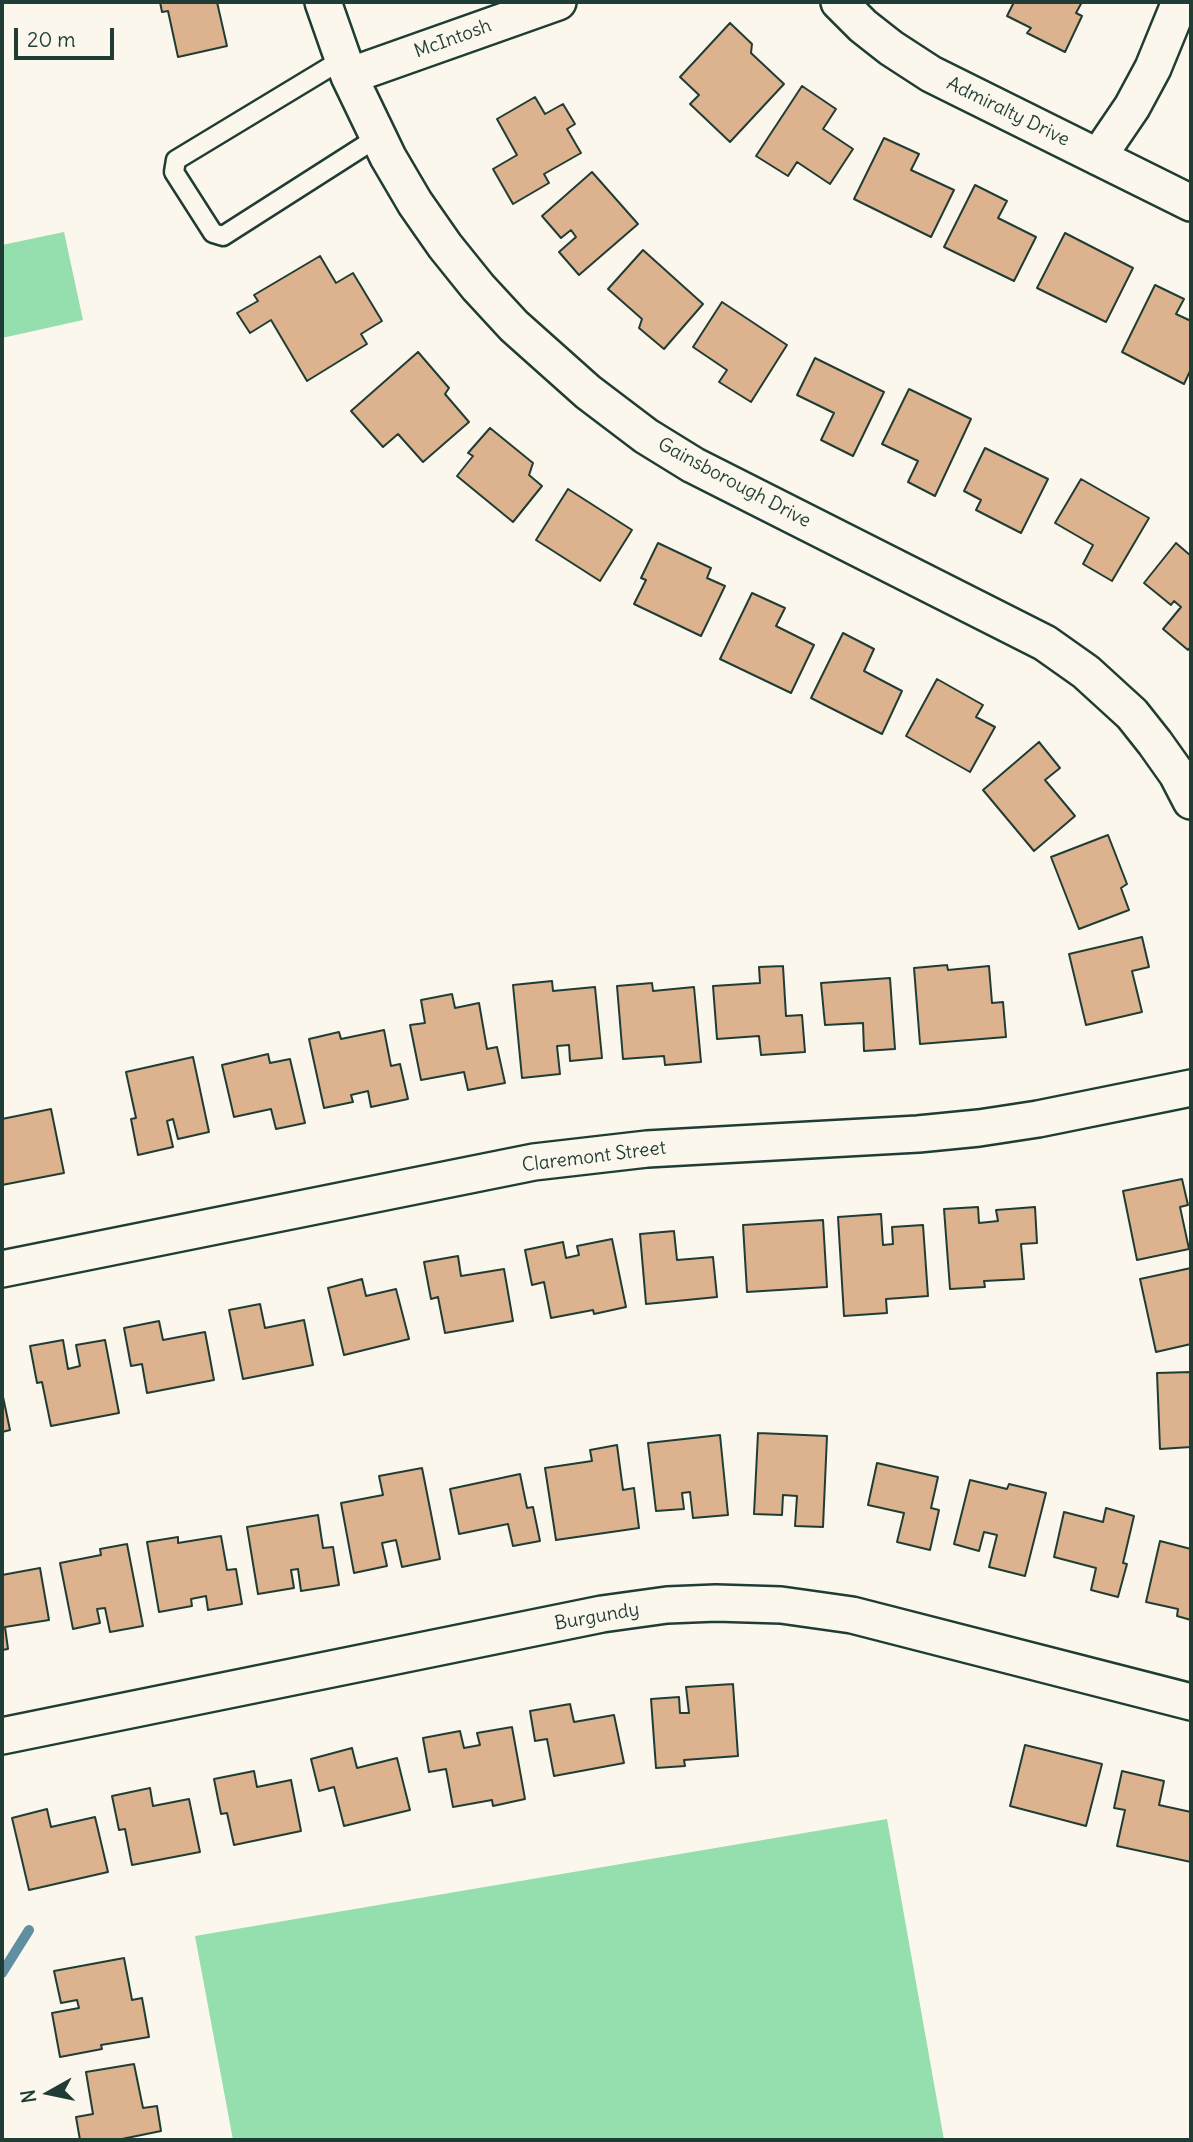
<!DOCTYPE html>
<html>
<head>
<meta charset="utf-8">
<style>
  body { margin:0 }
  #map { position:relative; width:1193px; height:2142px; overflow:hidden; background:#fbf7ec; font-family:Delius,sans-serif }
  canvas { display:block }
  .frame { position:absolute; inset:0; border:4px solid #1f3d34; pointer-events:none }
  .north { position:absolute; left:14px; top:2058px; width:70px; height:70px; -webkit-text-stroke:5px #fbf7ec; paint-order:stroke; rotate:261deg; font-size:19px; font-weight:700; line-height:28px; text-align:center; color:#1f3d34 }
  .north::after { content:''; display:block; margin:auto; width:24px; height:32px; background:#1f3d34; clip-path:polygon(50% 0,100% 100%,50% 72%,0 100%) }
  .scale { position:absolute; left:14px; top:28px; width:100px; height:32px; box-sizing:border-box; border:4px solid #1f3d34; border-top:0; padding-left:9px; font-size:21px; line-height:24px; white-space:nowrap; color:#1f3d34; -webkit-text-stroke:5px #fbf7ec; paint-order:stroke }
</style>
</head>
<body>
<div id="map">
<canvas width="1193" height="2142"></canvas>
<div class="frame"></div>
<div class="north">N</div>
<div class="scale">20 m</div>
</div>
<script>
const ctx = document.querySelector('canvas').getContext('2d');
ctx.lineJoin = 'round';
function paint(path, color) { ctx.fillStyle = color; ctx.fill(path, 'evenodd'); }
const poly = rows => new Path2D(rows.map(r => 'M' + r).join(''));
function strokePath(path, color, width, dash) { ctx.strokeStyle = color; ctx.lineWidth = width; ctx.lineCap = dash ? 'butt' : 'round'; ctx.setLineDash(dash || []); ctx.stroke(path); }
function drawText(font, color, halo, rows, align = 'center') {
  ctx.font = font + ' Delius,sans-serif'; ctx.lineWidth = 5; ctx.setLineDash([]); ctx.textBaseline = 'middle'; ctx.strokeStyle = halo; ctx.fillStyle = color; for (const [text, x, y, turn = 0] of rows) {
    ctx.save(); ctx.translate(x, y); ctx.rotate((+turn || 0) * Math.PI / 180); ctx.textAlign = isNaN(turn) ? turn : align; if (halo) ctx.strokeText(text, 0, 0); ctx.fillText(text, 0, 0); ctx.restore();
  }
}
const green = poly([
  [64,232,83,320,2,338,2,245],
  [887,1819,944,2140,233,2140,195,1936]
]);
const stream = poly([
  [2,1973,29,1930]
]);
const building = poly([
  [160,2,217,2,227,46,178,57,168,11,162,12,160,2],
  [1014,2,1082,2,1076,13,1082,16,1065,52,1027,33,1031,28,1007,16,1014,2],
  [730,23,752,44,751,53,784,84,730,142,690,104,699,95,680,77,730,23],
  [802,86,836,109,823,129,853,149,830,184,797,162,788,176,756,156,802,86],
  [535,97,545,114,563,104,575,124,567,129,581,153,544,174,549,183,513,204,493,169,517,155,497,119,535,97],
  [884,138,919,154,911,170,954,190,931,237,854,199,884,138],
  [592,172,638,224,579,275,559,252,576,237,571,230,561,238,542,216,592,172],
  [975,185,1007,201,998,218,1036,237,1014,281,944,247,975,185],
  [1065,233,1133,268,1106,322,1037,288,1065,233],
  [643,250,703,304,664,349,639,328,642,319,608,289,643,250],
  [320,256,336,283,353,273,382,321,361,334,367,344,307,381,271,320,250,333,237,313,258,301,254,295,320,256],
  [1155,285,1184,299,1176,314,1191,321,1191,369,1184,384,1122,352,1155,285],
  [722,302,787,345,751,402,719,382,727,370,693,347,722,302],
  [418,352,449,388,445,394,469,422,423,462,398,434,383,447,351,411,418,352],
  [815,358,884,392,853,456,821,440,834,413,797,395,815,358],
  [909,389,971,419,935,496,908,482,918,461,882,444,909,389],
  [490,428,533,463,529,475,542,486,513,522,457,476,473,456,468,453,490,428],
  [985,448,1048,479,1021,533,976,510,981,500,964,491,985,448],
  [1081,479,1149,518,1112,581,1083,564,1093,545,1055,523,1081,479],
  [568,489,632,530,600,581,536,540,568,489],
  [658,543,711,568,707,578,725,586,701,636,634,604,646,580,641,578,658,543],
  [1176,543,1191,556,1191,646,1188,650,1163,629,1181,607,1174,601,1171,605,1144,583,1176,543],
  [752,593,785,608,776,626,814,645,791,693,720,659,752,593],
  [843,633,874,649,864,671,902,691,882,734,811,698,843,633],
  [937,679,983,705,976,717,995,727,970,772,906,736,937,679],
  [1039,742,1060,768,1045,780,1075,816,1034,851,983,790,1039,742],
  [1108,835,1127,884,1121,888,1129,910,1079,929,1051,857,1108,835],
  [1142,937,1149,967,1132,971,1142,1012,1086,1025,1069,954,1142,937],
  [947,965,948,970,989,966,992,1003,1003,1002,1006,1037,920,1044,914,968,947,965],
  [783,966,786,1016,802,1015,805,1052,761,1055,759,1036,717,1039,713,986,760,983,759,967,783,966],
  [890,978,895,1049,864,1051,863,1023,825,1025,821,983,890,978],
  [552,981,553,991,595,987,602,1058,570,1061,569,1045,557,1046,560,1074,522,1078,513,985,552,981],
  [652,983,653,991,694,987,701,1062,665,1065,664,1056,623,1059,617,986,652,983],
  [452,994,455,1008,479,1003,487,1049,497,1047,505,1083,468,1090,464,1072,421,1080,410,1025,425,1023,421,1000,452,994],
  [384,1030,391,1066,400,1064,408,1099,371,1107,368,1091,351,1095,353,1102,324,1108,309,1039,339,1032,341,1039,384,1030],
  [268,1054,270,1063,290,1059,305,1123,276,1129,271,1109,234,1117,222,1065,268,1054],
  [193,1057,209,1132,178,1139,173,1119,167,1121,173,1147,138,1155,131,1119,136,1118,126,1072,193,1057],
  [51,1109,64,1173,2,1185,2,1119,51,1109],
  [1182,1179,1188,1205,1180,1207,1189,1249,1137,1260,1123,1191,1182,1179],
  [978,1207,979,1223,998,1221,996,1210,1035,1207,1037,1243,1021,1244,1024,1279,984,1281,985,1287,950,1289,944,1209,978,1207],
  [881,1214,883,1245,893,1244,892,1227,923,1225,928,1296,886,1299,887,1313,844,1316,838,1217,881,1214],
  [823,1220,827,1287,747,1292,743,1225,823,1220],
  [674,1231,677,1260,713,1257,717,1297,646,1304,640,1234,674,1231],
  [612,1239,626,1307,594,1314,593,1310,551,1318,544,1282,532,1285,525,1250,563,1242,566,1258,579,1255,577,1246,612,1239],
  [458,1256,461,1276,504,1269,513,1321,445,1333,438,1297,431,1299,424,1262,458,1256],
  [1191,1268,1191,1344,1156,1352,1140,1279,1191,1268],
  [362,1279,366,1296,396,1289,409,1339,344,1355,328,1288,362,1279],
  [260,1304,265,1328,304,1320,313,1365,243,1379,229,1310,260,1304],
  [159,1321,163,1340,205,1332,214,1380,147,1393,142,1364,131,1366,124,1328,159,1321],
  [63,1340,68,1369,80,1366,76,1345,105,1340,119,1413,51,1426,42,1382,37,1383,30,1346,63,1340],
  [1191,1372,1191,1447,1160,1449,1157,1373,1191,1372],
  [2,1392,10,1430,2,1432,2,1392],
  [758,1433,827,1436,823,1527,795,1526,797,1496,783,1495,782,1515,754,1514,758,1433],
  [720,1435,728,1515,693,1518,690,1492,682,1493,684,1509,656,1511,648,1443,720,1435],
  [617,1445,623,1490,634,1488,639,1528,556,1540,545,1468,592,1461,590,1450,617,1445],
  [877,1463,938,1477,931,1508,939,1510,930,1550,897,1542,904,1513,868,1505,877,1463],
  [422,1468,440,1559,402,1567,396,1540,382,1543,387,1566,354,1573,341,1503,383,1495,379,1476,422,1468],
  [520,1474,527,1508,533,1507,540,1541,513,1546,508,1524,459,1534,450,1489,520,1474],
  [970,1480,1007,1489,1009,1484,1046,1493,1025,1576,989,1567,997,1535,984,1532,979,1551,954,1544,970,1480],
  [1106,1508,1134,1516,1123,1563,1127,1564,1118,1597,1091,1590,1096,1568,1054,1557,1064,1512,1103,1522,1106,1508],
  [318,1515,323,1548,333,1547,339,1585,301,1591,298,1569,291,1570,294,1588,258,1594,247,1527,318,1515],
  [221,1536,227,1570,236,1569,242,1604,208,1610,206,1596,191,1599,192,1606,159,1612,147,1542,178,1537,178,1543,221,1536],
  [1160,1541,1191,1549,1191,1620,1177,1616,1178,1609,1146,1602,1160,1541],
  [127,1544,143,1626,110,1632,105,1608,97,1609,100,1623,73,1629,60,1563,101,1555,100,1549,127,1544],
  [40,1568,49,1620,5,1627,8,1649,2,1650,2,1575,40,1568],
  [733,1684,738,1756,684,1760,685,1766,656,1768,651,1699,679,1697,680,1713,689,1713,686,1687,733,1684],
  [570,1704,574,1722,614,1715,624,1763,554,1776,547,1739,535,1741,530,1711,570,1704],
  [512,1727,525,1799,493,1806,492,1800,453,1807,446,1769,429,1772,423,1738,460,1731,464,1748,480,1745,477,1733,512,1727],
  [1025,1745,1102,1764,1086,1826,1010,1806,1025,1745],
  [352,1748,357,1768,397,1758,410,1810,344,1826,334,1787,319,1791,311,1759,352,1748],
  [254,1771,257,1787,291,1780,301,1831,234,1845,227,1813,221,1814,214,1779,254,1771],
  [1122,1771,1164,1781,1159,1805,1191,1812,1191,1862,1117,1846,1125,1810,1114,1808,1122,1771],
  [150,1788,153,1806,189,1799,200,1852,132,1865,125,1829,119,1830,112,1796,150,1788],
  [47,1809,51,1827,95,1817,108,1872,29,1890,12,1818,47,1809],
  [124,1958,132,2000,142,1998,149,2037,101,2045,102,2049,60,2057,52,2013,79,2008,77,2000,61,2003,54,1971,124,1958],
  [134,2064,143,2108,157,2106,161,2131,117,2140,80,2140,76,2117,93,2114,86,2072,134,2064]
]);
const lane = poly([
  [343,59,176,160,174,172,213,233,223,236,378,137]
]);
const street = poly([
  [323,2,349,76,388,157,415,203,445,246,478,287,514,326,588,392,646,436,693,465,1045,643,1086,672,1132,714,1155,743,1177,774,1191,801],
  [839,2,863,26,891,48,931,74,1191,203],
  [349,76,558,2],
  [1098,157,1132,107,1153,68,1180,2],
  [2,1269,534,1162,647,1149,918,1134,979,1128,1038,1119,1191,1088],
  [2,1736,602,1614,667,1605,716,1603,781,1605,852,1615,1191,1702]
]);
const streetNames = [
  ["McIntosh",453,39,-20],
  ["Admiralty Drive",1008,112,26],
  ["Gainsborough Drive",734,483,28],
  ["Claremont Street",594,1157,-7],
  ["Burgundy",597,1617,-10]
];
paint(green, '#95dead');
strokePath(stream, '#608fa2', 10);
paint(building, '#ddb28e');
strokePath(building, '#1f3d34', 2);
strokePath(lane, '#1f3d34', 23);
strokePath(street, '#1f3d34', 40);
strokePath(lane, '#fbf7ec', 18);
strokePath(street, '#fbf7ec', 35);
drawText('19px', '#1f3d34', '#fbf7ec', streetNames);
</script>
</body>
</html>
